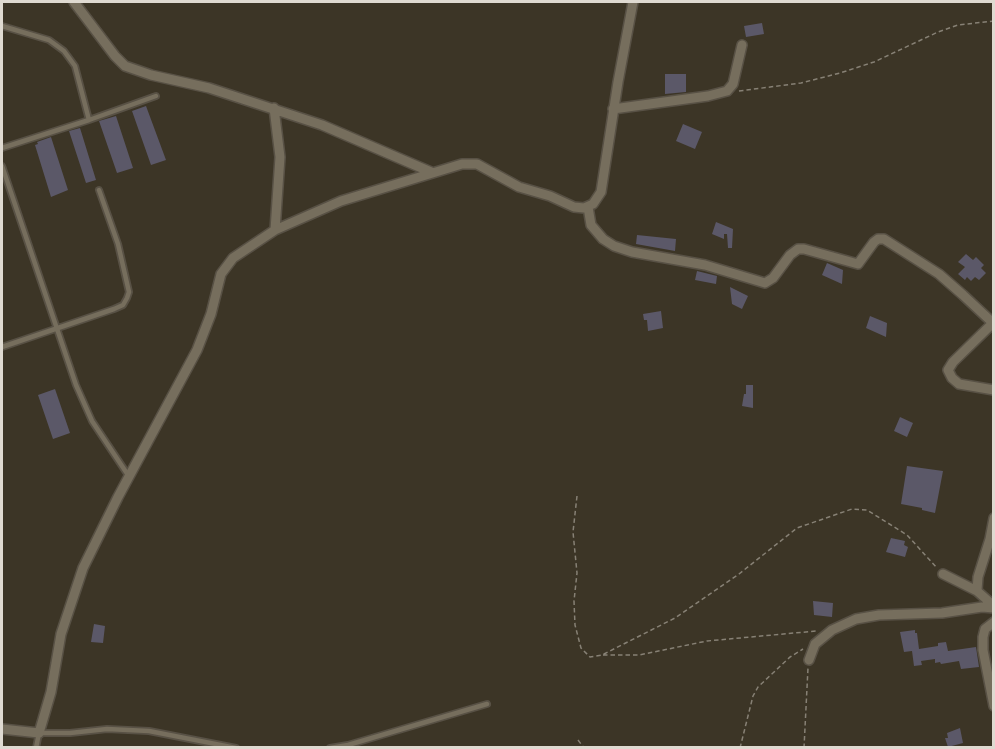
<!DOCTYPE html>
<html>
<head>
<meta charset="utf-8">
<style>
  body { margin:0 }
  #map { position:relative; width:995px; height:749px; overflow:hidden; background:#3c3526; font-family:Commissioner,sans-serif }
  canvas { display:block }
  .frame { position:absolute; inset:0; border:3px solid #dfdad1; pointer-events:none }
</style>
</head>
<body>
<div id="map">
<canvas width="995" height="749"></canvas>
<div class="frame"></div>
</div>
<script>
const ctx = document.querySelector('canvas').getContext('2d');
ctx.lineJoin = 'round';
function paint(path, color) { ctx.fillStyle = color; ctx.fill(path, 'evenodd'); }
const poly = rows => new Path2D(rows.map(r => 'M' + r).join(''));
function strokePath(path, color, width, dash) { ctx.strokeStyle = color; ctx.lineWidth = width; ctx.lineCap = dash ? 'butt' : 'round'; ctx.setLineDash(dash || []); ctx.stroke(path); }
const building = poly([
  [762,23,764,34,746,37,744,26],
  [665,74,686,74,686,92,665,94],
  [146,106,166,160,151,165,132,111],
  [116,116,133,168,117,173,99,121],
  [683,124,702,132,695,149,676,141],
  [80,128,96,180,86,183,69,131],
  [51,137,68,190,51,197,35,145,38,144,37,142],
  [716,222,733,229,732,248,728,248,727,234,724,234,724,239,712,234],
  [637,235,676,239,675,251,636,244],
  [966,254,973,260,976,257,984,265,981,268,986,273,979,280,975,277,971,281,967,277,965,280,958,274,965,267,958,262],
  [827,263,843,270,842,284,822,275],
  [697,271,717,276,716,284,695,280],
  [730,287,748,296,742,309,732,304],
  [661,311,663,328,648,331,647,320,644,320,643,314],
  [870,316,887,323,886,337,866,328],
  [746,385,753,385,753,408,742,406,744,394,746,394],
  [55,389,70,433,53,439,38,395],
  [900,417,913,423,907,437,894,431],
  [907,466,943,471,935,513,922,510,922,508,901,504],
  [891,538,905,541,904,545,908,547,905,557,886,552],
  [813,601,833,603,832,617,814,615],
  [94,624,105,626,103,643,91,642],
  [915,630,915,633,917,633,919,649,938,646,938,643,946,642,948,651,976,647,979,667,961,669,959,661,941,664,940,662,935,663,935,659,921,661,922,665,914,666,912,651,904,652,900,632],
  [960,728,963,743,948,747,945,738,948,738,947,733]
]);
const path = poly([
  [739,91,801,83,840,73,874,62,938,32,958,25,994,21],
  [577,496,573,532,577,573,574,601,575,625,581,648,590,657,602,655,675,618,739,574,797,528,852,509,867,510,907,535,937,568],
  [603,655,639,655,707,641,816,631],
  [578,740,584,748],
  [740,748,753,696,758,687,790,657,803,649],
  [804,748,808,668]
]);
const lane = poly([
  [2,26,49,40,64,51,75,66,89,120],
  [2,148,89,120,156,96],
  [2,166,76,385,92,421,128,475],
  [2,347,114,309,123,305,127,298,129,292,118,244,99,190],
  [36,748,39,733,70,733,107,729,149,731,236,748],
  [330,748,348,745,487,704]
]);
const street = poly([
  [74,2,115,56,125,66,151,75,209,88,322,125,431,172],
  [274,108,280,157,275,230],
  [613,109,708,96,727,91,733,84,742,45],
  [588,207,591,225,603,239,614,246,632,252,705,265,765,283,773,278,790,255,798,249,804,249,858,264,874,242,878,239,884,239,939,274,963,295,993,323],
  [994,322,953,362,948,370,952,378,959,384,994,390],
  [943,574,977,591,994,606],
  [977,590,978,577,990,539,994,518],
  [994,622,985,629,983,637,983,650,994,706],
  [809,660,815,644,832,630,856,619,879,615,942,613,982,607,994,608],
  [2,729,39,733,51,692,61,634,83,568,118,497,197,350,211,314,221,274,233,258,275,230,341,201,462,164,477,164,519,187,550,196,574,207,584,208,593,204,601,192,618,82,633,2]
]);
paint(building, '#5b5868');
strokePath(lane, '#585145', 8);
strokePath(street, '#585145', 12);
strokePath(path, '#878175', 1.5, [4.5, 3]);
strokePath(lane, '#766e5d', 4.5);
strokePath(street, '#766e5d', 9);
</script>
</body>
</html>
